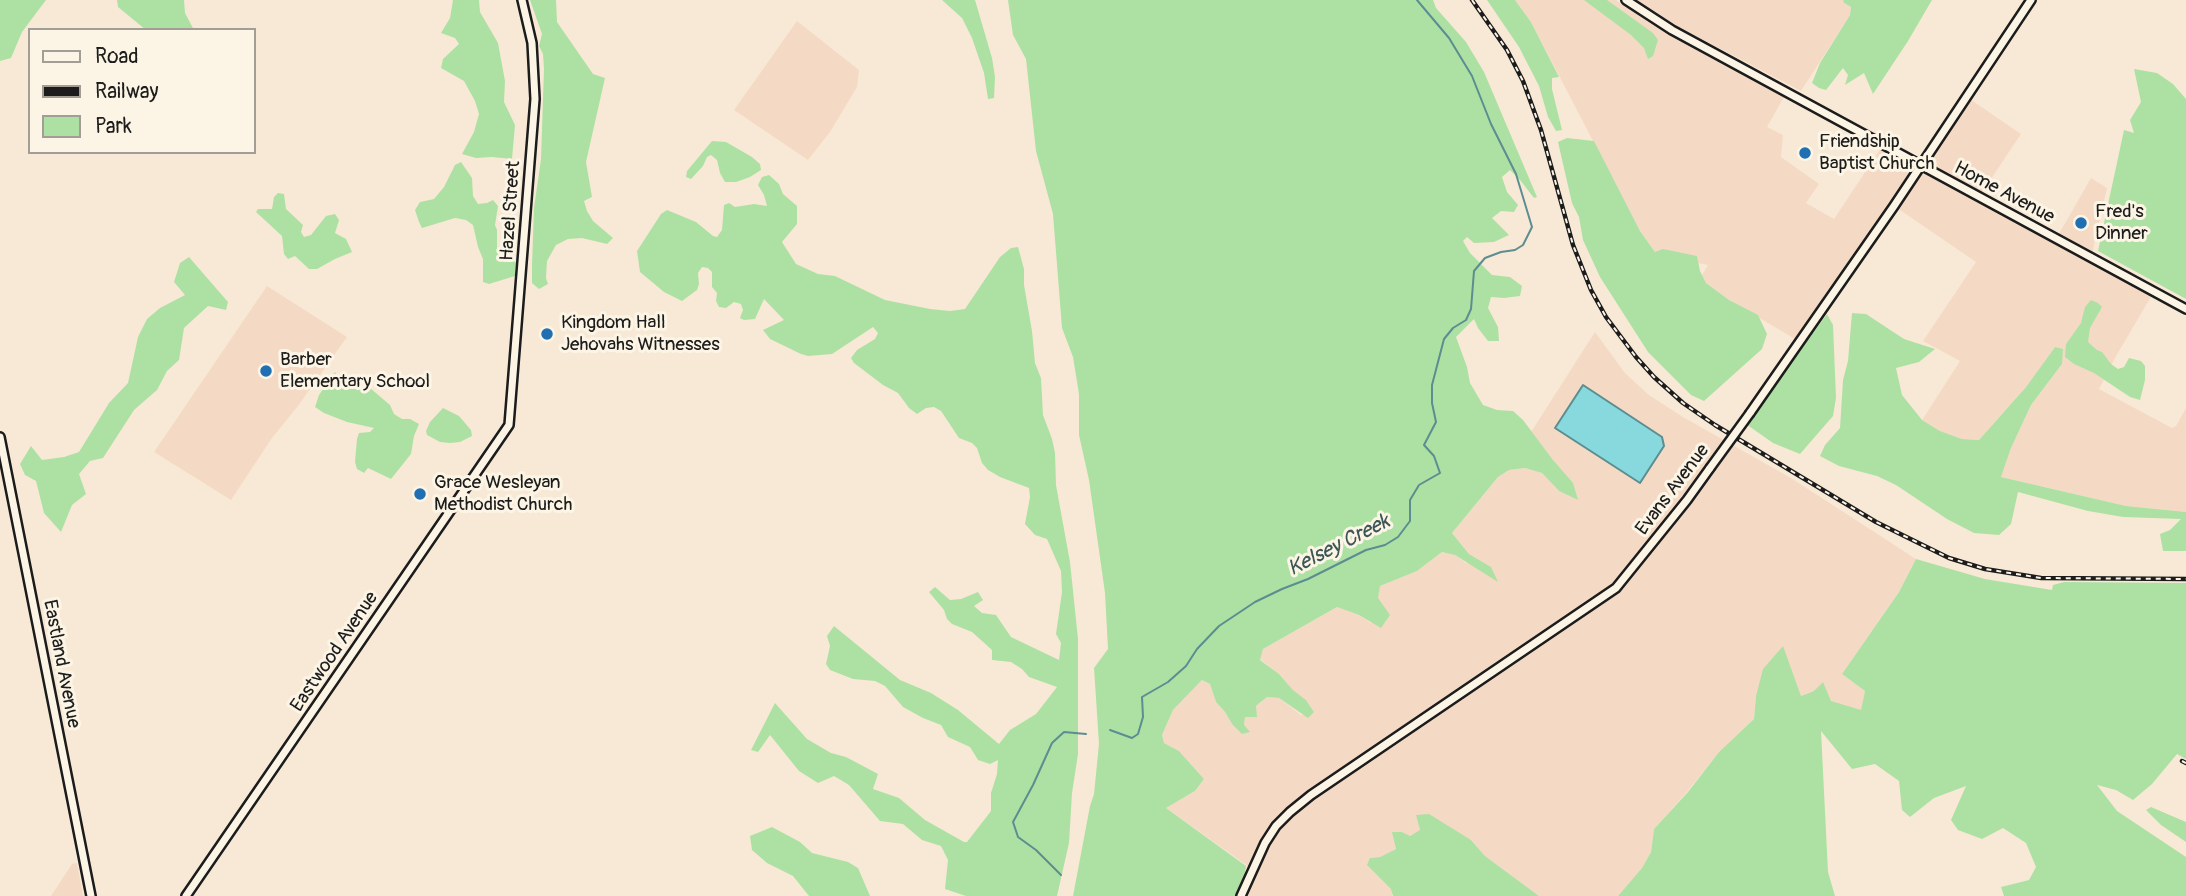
<!DOCTYPE html>
<html>
<head>
<meta charset="utf-8">
<style>
  body { margin:0 }
  #map { position:relative; width:2186px; height:896px; overflow:hidden; background:#f8e9d6; font-family:Pangolin,sans-serif }
  canvas { display:block }
  .legend { position:absolute; left:28px; top:28px; width:228px; height:126px; box-sizing:border-box; background:#fcf5e5; border:2px solid #a29e95; margin:0; padding:9px 12px; list-style:none; font-size:21px; color:#1c1c1c }
  .legend li { display:flex; align-items:center; gap:14px; height:35px }
  .legend b { width:35px; border:2px solid #a29e95 }
</style>
</head>
<body>
<div id="map">
<canvas width="2186" height="896"></canvas>
<ul class="legend">
<li><b style="height:9px;background:#fcf5e5"></b>Road</li>
<li><b style="height:9px;background:#1c1c1c"></b>Railway</li>
<li><b style="height:19px;background:#ade1a3"></b>Park</li>
</ul>
</div>
<script>
const ctx = document.querySelector('canvas').getContext('2d');
ctx.lineJoin = 'round';
function paint(path, color) { ctx.fillStyle = color; ctx.fill(path, 'evenodd'); }
const poly = rows => new Path2D(rows.map(r => 'M' + r).join(''));
function strokePath(path, color, width, dash) { ctx.strokeStyle = color; ctx.lineWidth = width; ctx.lineCap = dash ? 'butt' : 'round'; ctx.setLineDash(dash || []); ctx.stroke(path); }
function drawText(font, color, halo, rows, align = 'center') {
  ctx.font = font + ' Pangolin,sans-serif'; ctx.lineWidth = 6; ctx.setLineDash([]); ctx.textBaseline = 'middle'; ctx.strokeStyle = halo; ctx.fillStyle = color; for (const [text, x, y, turn = 0] of rows) {
    ctx.save(); ctx.translate(x, y); ctx.rotate((+turn || 0) * Math.PI / 180); ctx.textAlign = isNaN(turn) ? turn : align; if (halo) ctx.strokeText(text, 0, 0); ctx.fillText(text, 0, 0); ctx.restore();
  }
}
const built = poly([
  [1515,0,1616,0,1668,35,1784,97,1767,127,1783,135,1781,157,1819,184,1806,203,1834,219,1881,148,1907,165,1908,175,1906,184,1795,339,1729,300,1706,283,1702,275,1708,265,1698,263,1697,256,1655,252,1640,231,1531,22],
  [1637,0,1843,0,1844,3,1851,7,1850,15,1801,91,1677,26],
  [797,21,859,70,857,87,830,132,808,160,734,110],
  [1967,97,2021,134,1979,197,2056,239,2091,178,2107,188,2091,258,2155,290,2115,358,2099,389,2172,428,2176,426,2186,408,2186,512,2126,506,2001,477,2011,448,2031,405,2062,364,2055,347,2026,387,1979,440,1962,439,1940,431,1922,420,1960,361,1923,341,1976,262,1894,206],
  [267,286,347,337,298,406,272,438,231,500,154,452],
  [1595,332,1625,373,1649,395,1683,417,1791,478,1916,559,1899,592,1842,674,1865,691,1861,711,1830,701,1814,691,1801,696,1782,647,1756,696,1754,719,1719,752,1687,792,1654,829,1651,852,1642,868,1618,896,1539,896,1485,856,1471,840,1419,822,1420,831,1409,836,1402,832,1395,840,1396,849,1380,857,1370,858,1373,871,1392,889,1392,896,1241,896,1252,869,1166,808,1195,791,1204,779,1179,751,1164,743,1162,735,1173,710,1202,680,1210,684,1216,702,1225,712,1232,724,1244,725,1245,716,1267,697,1279,698,1301,715,1314,712,1306,700,1293,690,1279,674,1260,659,1263,649,1337,607,1359,615,1371,623,1380,586,1417,571,1442,552,1454,554,1466,563,1489,566,1469,554,1452,533,1498,477,1509,470,1525,468,1542,473,1559,491,1578,500,1553,460,1531,432],
  [77,863,83,896,51,896,72,864]
]);
const green = poly([
  [0,0,46,0,22,32,11,58,0,61],
  [117,0,184,0,185,13,194,30,146,30,118,7],
  [453,0,479,0,480,12,498,43,505,81,504,102,515,125,512,159,492,157,476,158,462,154,474,132,479,114,475,101,464,81,441,68,443,59,459,44,455,38,441,33,450,18],
  [530,0,556,0,557,22,593,74,605,78,586,162,592,197,584,201,587,211,593,221,613,238,607,244,582,238,568,239,556,245,547,261,546,278,548,284,539,289,532,283,532,265,534,208,541,159,544,69,543,54,539,46,542,34],
  [942,0,975,0,992,58,995,77,994,98,988,99,984,73,972,38,962,18],
  [1008,0,1433,0,1436,8,1466,42,1484,72,1537,197,1534,198,1520,180,1510,170,1502,177,1507,192,1518,205,1514,212,1501,211,1492,218,1509,235,1494,242,1474,243,1467,237,1463,241,1470,253,1492,275,1510,277,1522,286,1520,296,1504,298,1491,297,1488,308,1498,327,1499,341,1488,341,1478,328,1474,319,1456,337,1467,367,1470,383,1483,405,1497,410,1513,411,1523,420,1553,460,1573,483,1578,500,1559,491,1542,473,1525,468,1509,470,1498,477,1452,533,1469,554,1491,567,1498,582,1455,555,1442,552,1417,571,1380,586,1378,598,1390,615,1381,628,1359,615,1337,607,1263,649,1260,660,1279,674,1293,690,1306,700,1314,712,1308,718,1279,698,1267,697,1256,706,1257,717,1245,717,1244,725,1250,732,1242,734,1232,724,1225,712,1216,702,1210,684,1202,680,1173,710,1162,735,1164,743,1179,751,1204,779,1195,791,1166,808,1246,866,1244,878,1235,896,1073,896,1090,806,1094,794,1099,744,1094,668,1108,649,1105,593,1089,480,1079,435,1079,394,1073,357,1062,328,1053,214,1036,151,1026,59,1013,35],
  [1487,0,1515,0,1531,22,1559,77,1552,78,1552,89,1562,130,1556,131,1548,117,1539,86,1519,47],
  [1584,0,1607,0,1653,33,1658,40,1653,56,1648,59,1644,48,1631,35],
  [1843,0,1932,0,1908,41,1873,94,1864,73,1845,85,1848,75,1843,68,1826,90,1819,88,1812,83,1820,63,1850,15,1851,7,1844,3],
  [2134,69,2157,73,2173,84,2186,99,2186,299,2098,251,2124,130,2134,133,2130,120,2141,102],
  [1567,138,1594,141,1640,231,1655,252,1663,249,1697,256,1700,271,1706,283,1729,300,1758,315,1767,334,1762,349,1704,401,1691,395,1648,352,1600,277,1583,240,1579,217,1572,203,1558,142],
  [712,141,726,142,752,157,760,164,761,170,750,177,736,182,725,182,720,173,717,160,711,155,707,157,703,166,691,179,686,177,687,171],
  [461,162,472,178,473,196,478,204,487,203,493,200,498,206,495,225,497,230,497,249,506,253,516,263,515,276,489,284,483,282,483,259,478,247,473,225,466,220,455,218,422,228,419,222,415,210,420,202,434,199,444,187,455,165],
  [769,175,779,184,783,194,797,206,797,224,782,242,796,264,818,274,835,276,885,300,930,309,950,311,965,309,1000,257,1011,248,1018,247,1024,269,1024,285,1032,331,1035,363,1041,378,1043,415,1052,439,1055,453,1056,485,1070,562,1078,639,1078,754,1072,793,1069,843,1057,896,966,896,945,889,948,860,941,846,922,840,903,824,880,821,849,785,834,776,818,783,799,771,770,735,758,752,751,750,775,703,807,739,831,753,846,757,878,774,873,789,899,798,925,820,964,842,967,842,991,811,991,793,997,774,998,760,990,764,978,760,970,747,948,737,941,725,923,718,903,707,885,686,875,681,853,679,830,670,826,664,830,646,827,636,834,626,900,680,931,693,958,710,999,744,1010,730,1036,714,1057,687,1029,677,1022,669,1011,662,992,660,992,650,972,632,952,624,947,619,944,610,929,592,935,587,950,600,961,599,978,592,983,600,974,606,982,613,996,615,1011,637,1059,660,1061,643,1056,634,1062,592,1061,571,1047,539,1035,535,1025,524,1030,497,1029,488,1000,477,988,470,982,463,977,448,972,443,959,438,941,411,934,407,926,408,917,414,909,408,898,393,883,385,854,363,851,358,857,350,875,339,878,333,873,327,832,354,808,356,801,354,770,339,763,330,784,320,764,299,755,319,744,320,740,318,743,310,741,304,734,302,726,308,719,307,716,301,717,293,712,287,712,272,708,268,702,267,698,273,699,284,697,290,682,301,664,292,640,272,637,251,661,214,667,210,696,222,713,236,717,237,722,230,724,205,729,203,735,207,754,204,767,206,764,195,758,185,762,177],
  [278,193,284,194,286,209,303,225,301,232,304,237,311,235,326,216,335,214,339,220,335,233,346,239,352,252,335,259,317,269,309,269,295,256,288,259,284,254,282,236,256,212,258,209,272,209,274,197],
  [189,257,228,302,226,310,208,306,184,328,179,360,167,371,157,390,134,410,103,458,90,461,79,474,86,494,72,505,61,532,44,513,36,481,25,475,20,464,31,446,42,460,64,457,79,452,109,403,128,383,138,337,147,319,160,308,185,295,174,282,180,263],
  [2091,300,2098,303,2102,307,2090,328,2088,342,2097,350,2102,352,2111,364,2118,369,2124,367,2129,358,2141,361,2145,366,2145,380,2140,400,2130,397,2094,373,2074,364,2065,357,2066,344,2081,323,2085,307],
  [1852,313,1866,314,1904,339,1935,349,1919,362,1896,368,1902,395,1922,420,1940,431,1962,439,1979,440,2026,387,2055,347,2063,349,2062,364,2031,405,2011,448,2001,477,2126,506,2186,512,2186,551,2163,551,2160,534,2170,530,2181,519,2123,517,2088,511,2018,492,2011,524,1999,535,1974,533,1947,519,1896,485,1877,476,1839,466,1820,456,1825,445,1840,428,1843,380,1848,361],
  [1827,314,1833,325,1836,398,1833,416,1800,454,1773,443,1746,424],
  [335,372,340,383,352,383,370,388,390,405,394,414,402,419,410,419,419,424,414,436,411,454,391,479,368,468,364,473,357,469,355,462,357,439,359,433,370,432,374,428,347,422,324,413,315,407,319,395],
  [443,408,459,416,471,430,472,436,460,442,450,443,440,442,427,435,426,431,430,422],
  [1916,559,1985,579,2052,590,2053,585,2064,582,2186,583,2186,759,2177,754,2152,784,2133,800,2116,790,2097,785,2117,811,2186,857,2186,896,2004,896,2001,887,2029,880,2036,867,2026,843,2003,828,1982,839,1958,830,1951,820,1966,786,1934,798,1910,817,1902,810,1899,781,1875,764,1852,769,1821,731,1828,872,1835,896,1618,896,1642,868,1651,852,1654,829,1688,792,1719,752,1754,719,1756,696,1763,669,1783,646,1801,696,1814,691,1823,682,1831,701,1861,710,1865,691,1842,674,1899,592],
  [2151,807,2186,822,2186,842,2161,825,2146,810],
  [1429,814,1471,840,1485,856,1539,896,1393,896,1391,889,1367,865,1370,858,1380,857,1396,849,1392,832,1402,832,1410,836,1420,830,1416,815],
  [772,827,800,842,812,853,848,862,858,868,870,896,809,896,793,876,767,863,752,850,750,836]
]);
const water = poly([
  [1583,385,1662,437,1664,446,1640,483,1555,428,1583,385]
]);
const stream = poly([
  [1110,730,1132,738,1138,734,1143,717,1142,697,1168,682,1186,666,1197,649,1219,626,1255,602,1282,589,1308,579,1366,550,1385,545,1398,537,1410,521,1410,500,1419,485,1440,473,1434,456,1424,445,1436,422,1432,403,1432,385,1444,339,1453,328,1466,320,1471,309,1474,271,1485,258,1501,252,1515,250,1523,245,1532,227,1516,174,1491,124,1472,76,1449,38,1417,0],
  [1061,875,1036,850,1018,837,1013,822,1033,785,1052,743,1064,732,1086,734]
]);
const secondary = poly([
  [1626,0,1672,30,2186,309],
  [1750,413,1894,206,2031,0],
  [0,437,91,896],
  [186,896,509,425,535,99,532,43,522,0],
  [1241,896,1265,843,1276,826,1290,812,1311,795,1616,588,1687,500,1710,468]
]);
const rail = poly([
  [1472,0,1507,50,1523,81,1541,130,1573,245,1591,290,1606,317,1636,357,1654,377,1683,403,1715,425,1876,522,1949,558,1985,569,2041,578,2186,579],
  [2182,761,2186,763]
]);
const secondaryBridge = poly([
  [1710,468,1750,413]
]);
const markers = [
  [1805,153,7,"#1f6fb2"],
  [2081,223,7,"#1f6fb2"],
  [547,334,7,"#1f6fb2"],
  [266,371,7,"#1f6fb2"],
  [420,494,7,"#1f6fb2"]
];
const poiNames = [
  ["Friendship",1819,142],
  ["Baptist Church",1819,164],
  ["Fred's",2095,212],
  ["Dinner",2095,234],
  ["Kingdom Hall",561,323],
  ["Jehovahs Witnesses",561,345],
  ["Barber",280,360],
  ["Elementary School",280,382],
  ["Grace Wesleyan",434,483],
  ["Methodist Church",434,505]
];
const streetNames = [
  ["Home Avenue",2004,193,28],
  ["Hazel Street",511,211,-86],
  ["Evans Avenue",1673,490,-53],
  ["Eastwood Avenue",335,652,-56],
  ["Eastland Avenue",61,664,79]
];
const waterNames = [
  ["Kelsey Creek",1339,546,-27]
];
paint(built, '#f4dac4');
paint(green, '#ade1a3');
paint(water, '#87d9de');
strokePath(water, '#5c8d90', 2);
strokePath(stream, '#5c8d90', 2);
strokePath(secondary, '#1c1c1c', 12);
strokePath(secondary, '#fcf5e5', 7);
strokePath(rail, '#1c1c1c', 4.5);
strokePath(rail, '#fcf5e5', 2, [5]);
strokePath(secondaryBridge, '#1c1c1c', 12, []);
strokePath(secondaryBridge, '#fcf5e5', 7);
for (const [x, y, r, color] of markers) { const dot = new Path2D(); dot.arc(x, y, r, 0, 2 * Math.PI); ctx.fillStyle = color; ctx.fill(dot); strokePath(dot, '#fcf5e5', 2.5); }
drawText('19px', '#1c1c1c', '#fcf5e5', poiNames, 'left');
drawText('19px', '#1c1c1c', '#fcf5e5', streetNames);
drawText('italic 21px', '#3c5556', '#fcf5e5', waterNames);
</script>
</body>
</html>
